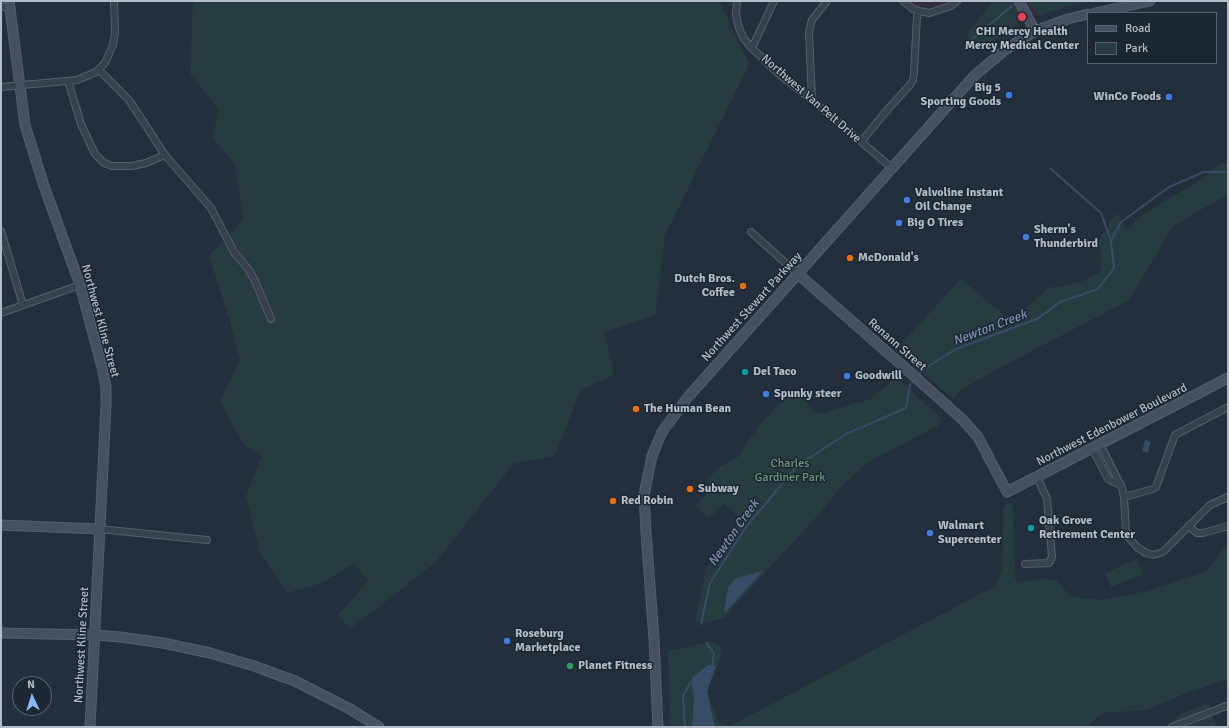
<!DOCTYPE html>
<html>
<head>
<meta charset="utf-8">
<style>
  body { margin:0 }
  #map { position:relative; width:1229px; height:728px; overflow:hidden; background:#242f3e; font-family:Signika,sans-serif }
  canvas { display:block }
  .frame { position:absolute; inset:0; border:2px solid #b4bcc9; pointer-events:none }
  .legend { position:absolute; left:1087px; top:12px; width:130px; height:52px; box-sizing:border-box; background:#1d2633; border:1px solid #59626f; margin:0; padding:5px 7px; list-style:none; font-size:12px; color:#b4bcc9 }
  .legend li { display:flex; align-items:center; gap:8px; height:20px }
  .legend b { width:20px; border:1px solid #59626f }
  .north { position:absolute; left:12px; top:676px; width:40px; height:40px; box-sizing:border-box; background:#1d2633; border:1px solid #59626f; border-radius:50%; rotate:356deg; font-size:11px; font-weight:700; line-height:16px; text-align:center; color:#b4bcc9 }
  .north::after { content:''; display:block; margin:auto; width:14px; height:18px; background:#8ab4f8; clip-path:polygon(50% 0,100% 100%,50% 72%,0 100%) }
</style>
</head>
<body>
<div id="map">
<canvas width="1229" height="728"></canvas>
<div class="frame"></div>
<ul class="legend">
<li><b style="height:5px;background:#465061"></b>Road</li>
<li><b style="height:11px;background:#263c3f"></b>Park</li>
</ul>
<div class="north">N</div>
</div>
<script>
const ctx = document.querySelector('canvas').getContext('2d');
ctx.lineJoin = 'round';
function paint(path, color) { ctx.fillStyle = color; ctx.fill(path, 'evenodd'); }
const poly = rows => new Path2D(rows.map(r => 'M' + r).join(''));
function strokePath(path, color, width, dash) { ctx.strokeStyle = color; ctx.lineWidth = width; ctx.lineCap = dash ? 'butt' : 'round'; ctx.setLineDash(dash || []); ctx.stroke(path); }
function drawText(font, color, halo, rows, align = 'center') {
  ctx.font = font + ' Signika,sans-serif'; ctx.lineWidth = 3; ctx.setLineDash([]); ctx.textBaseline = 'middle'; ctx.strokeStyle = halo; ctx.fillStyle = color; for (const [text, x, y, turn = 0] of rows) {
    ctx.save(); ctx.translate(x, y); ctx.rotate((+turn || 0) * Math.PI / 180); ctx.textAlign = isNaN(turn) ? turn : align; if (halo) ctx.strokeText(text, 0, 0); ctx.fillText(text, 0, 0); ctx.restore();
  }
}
const medical = poly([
  [909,1,963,1,959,7,930,18],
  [1007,1,1083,1,1014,22]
]);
const green = poly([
  [193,1,719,1,749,64,665,235,655,315,604,332,614,375,580,390,555,456,513,464,436,562,350,629,338,615,368,581,354,563,322,583,287,593,260,553,246,496,262,457,243,444,220,401,240,360,230,322,209,256,243,220,235,164,213,138,218,109,190,73],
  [993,1,1011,1,1017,9,1018,24,982,48,974,49,967,42,969,32],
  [1027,1,1091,1,1050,11,1041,16,1031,7],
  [1222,163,1228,164,1228,194,1173,226,1129,300,979,379,959,392,953,399,895,350,961,279,1005,316,1012,321,1048,288,1067,285,1086,280,1100,272,1102,256,1098,241,1117,213,1128,230,1138,218,1195,183],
  [896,377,942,419,938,426,868,462,840,488,830,502,731,610,727,617,705,623,695,621,706,569,725,539,741,520,725,504,708,519,696,506,707,493,707,479,720,467,737,458,762,421,788,396,799,396,819,414,871,399],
  [1013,503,1015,580,1021,583,1041,578,1057,581,1071,597,1100,600,1148,591,1205,572,1222,551,1228,542,1228,679,1184,694,1144,711,1104,712,1090,723,1090,727,670,727,668,651,711,642,720,645,722,654,707,691,719,723,730,726,995,586,1002,572,1003,508,1008,504],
  [1137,559,1143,574,1111,587,1105,573],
  [1209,702,1214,720,1218,727,1171,727,1177,716]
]);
const water = poly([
  [1145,440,1151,442,1148,453,1142,451],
  [761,571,761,573,726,612,724,612,728,588,735,579],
  [708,665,716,666,707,691,715,727,692,727,694,698,692,687,692,678]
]);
const stream = poly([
  [970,41,1012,6],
  [1051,169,1101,213,1111,241],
  [918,376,922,370,956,349,1037,319,1060,302,1098,289,1114,268,1111,241,1121,222,1169,187,1204,172,1228,172],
  [701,624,710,583,746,527,797,466,846,434,906,408,910,385,914,380],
  [706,642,714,654,712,667],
  [685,727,683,696,690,683,694,684]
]);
const street = poly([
  [737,1,736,15,739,28,744,39,752,48],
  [774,1,752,48,778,73,812,100,892,168],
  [903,1,913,9,919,11,929,13,951,6,957,1],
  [1,7,9,7],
  [99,70,129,100,165,155,211,208,234,252,249,270,255,281,271,319],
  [68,81,81,124,95,154,104,163,112,166,132,166,146,163,165,155],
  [1,87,77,80,96,72,105,63,113,45,115,32,114,1],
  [812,100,809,32,812,20,827,1],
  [861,142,888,109,910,85,913,80,914,73,917,16,919,11],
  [1,231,23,305],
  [751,232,798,274],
  [1,313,80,285],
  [1100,444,1122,488,1124,497,1126,531,1128,537,1138,548,1146,553,1153,555,1163,552,1210,505,1228,497],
  [1092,448,1108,479,1121,485],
  [1124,497,1153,489,1156,487,1175,435,1228,407],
  [1188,526,1197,533,1203,533,1228,526],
  [99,529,207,540],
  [1025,564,1049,563,1052,557,1047,499,1037,477],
  [1172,727,1226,706]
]);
const secondary = poly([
  [9,1,25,125,44,186,80,285,102,367,106,387,106,406,90,727],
  [1019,1,1035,31],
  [1095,13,1150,1],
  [798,274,904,367,963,420,978,437,1007,492,1228,378],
  [1,525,99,529],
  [1,633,95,635,120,637,163,643,210,653,254,666,295,681,350,709,379,727],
  [658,727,654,639,646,532,644,495,652,456,662,432,688,397,975,75,1005,50,1035,31,1068,19,1088,14]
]);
const markers = [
  [1022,17,5,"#e0444e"],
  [1009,95,4,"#3f7fe0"],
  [1169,97,4,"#3f7fe0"],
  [907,200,4,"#3f7fe0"],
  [899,223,4,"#3f7fe0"],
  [1026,237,4,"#3f7fe0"],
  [850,258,4,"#e8710a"],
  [743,286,4,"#e8710a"],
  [745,372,4,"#0f9aa8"],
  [847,376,4,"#3f7fe0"],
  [766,394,4,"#3f7fe0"],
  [636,409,4,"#e8710a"],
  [690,489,4,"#e8710a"],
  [613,501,4,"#e8710a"],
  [1031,528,4,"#0f9aa8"],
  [930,533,4,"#3f7fe0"],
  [507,641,4,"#3f7fe0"],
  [570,666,4,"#2e9e5b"]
];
const poiNames = [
  ["CHI Mercy Health",1022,32,"center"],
  ["Mercy Medical Center",1022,46,"center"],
  ["Big 5",1001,88,"right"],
  ["Sporting Goods",1001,102,"right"],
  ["WinCo Foods",1161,97,"right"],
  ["Valvoline Instant",915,193],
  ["Oil Change",915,207],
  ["Big O Tires",907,223],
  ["Sherm's",1034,230],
  ["Thunderbird",1034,244],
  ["McDonald's",858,258],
  ["Dutch Bros.",735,279,"right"],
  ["Coffee",735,293,"right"],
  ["Del Taco",753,372],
  ["Goodwill",855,376],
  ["Spunky steer",774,394],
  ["The Human Bean",644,409],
  ["Subway",698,489],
  ["Red Robin",621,501],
  ["Oak Grove",1039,521],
  ["Retirement Center",1039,535],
  ["Walmart",938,526],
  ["Supercenter",938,540],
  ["Roseburg",515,634],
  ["Marketplace",515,648],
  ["Planet Fitness",578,666]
];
const streetNames = [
  ["Northwest Van Pelt Drive",811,99,41],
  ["Northwest Stewart Parkway",752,307,-48],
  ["Northwest Kline Street",100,321,75],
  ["Renann Street",897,345,41],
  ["Northwest Edenbower Boulevard",1112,425,-27],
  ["Northwest Kline Street",82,645,-87]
];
const parkNames = [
  ["Charles",790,464],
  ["Gardiner Park",790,478]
];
const waterNames = [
  ["Newton Creek",990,328,-21],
  ["Newton Creek",734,533,-55]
];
paint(medical, '#32303f');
paint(green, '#263c3f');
paint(water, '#394c67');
strokePath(stream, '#394c67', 2);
strokePath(street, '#565f6c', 8);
strokePath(secondary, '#565f6c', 11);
strokePath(street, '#38414e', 6);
strokePath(secondary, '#465061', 9);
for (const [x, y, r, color] of markers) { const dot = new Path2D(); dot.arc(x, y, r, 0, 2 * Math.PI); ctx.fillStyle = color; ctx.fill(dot); strokePath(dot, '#1d2633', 1.5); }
drawText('bold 12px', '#b4bcc9', '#1d2633', poiNames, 'left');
drawText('12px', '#b4bcc9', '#1d2633', streetNames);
drawText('12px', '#6b9a76', '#1d2633', parkNames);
drawText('italic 13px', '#7c92b1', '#1d2633', waterNames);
</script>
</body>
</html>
